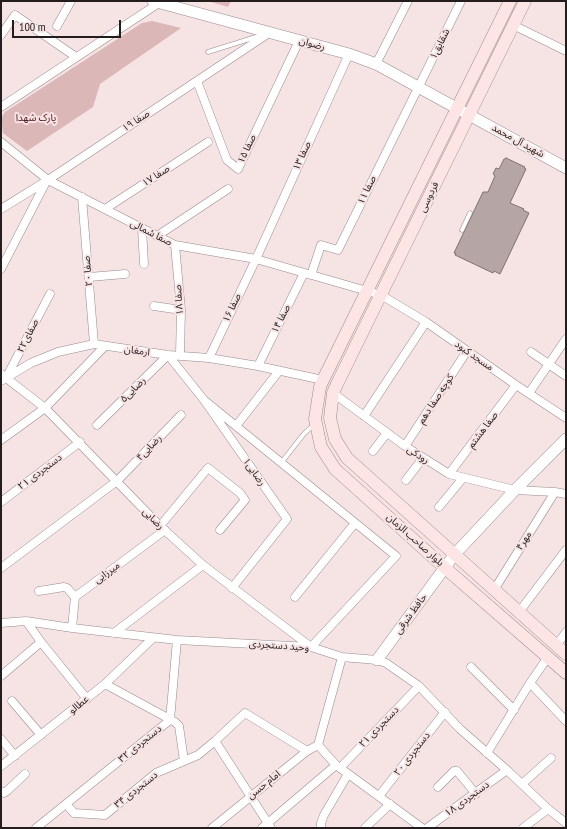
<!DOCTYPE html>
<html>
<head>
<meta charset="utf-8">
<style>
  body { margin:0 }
  #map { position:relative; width:567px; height:829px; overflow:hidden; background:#f6e3e3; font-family:"PT Sans Narrow",sans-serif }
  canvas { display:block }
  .frame { position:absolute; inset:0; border:2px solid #241d1d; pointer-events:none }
  .scale { position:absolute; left:12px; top:20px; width:109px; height:18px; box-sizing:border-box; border:2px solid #241d1d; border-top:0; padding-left:5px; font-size:12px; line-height:14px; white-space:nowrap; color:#241d1d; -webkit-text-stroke:3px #f6e3e3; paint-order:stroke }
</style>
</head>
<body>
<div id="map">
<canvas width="567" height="829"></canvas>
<div class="frame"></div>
<div class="scale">100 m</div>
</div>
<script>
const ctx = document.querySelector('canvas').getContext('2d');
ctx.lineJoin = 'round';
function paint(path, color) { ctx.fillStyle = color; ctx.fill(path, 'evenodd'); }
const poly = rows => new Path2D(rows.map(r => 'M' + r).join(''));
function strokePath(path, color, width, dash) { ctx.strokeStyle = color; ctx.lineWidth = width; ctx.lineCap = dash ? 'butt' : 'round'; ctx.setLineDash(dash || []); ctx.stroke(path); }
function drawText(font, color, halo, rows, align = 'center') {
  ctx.font = font + ' "PT Sans Narrow","Noto Sans Arabic",sans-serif'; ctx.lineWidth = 4; ctx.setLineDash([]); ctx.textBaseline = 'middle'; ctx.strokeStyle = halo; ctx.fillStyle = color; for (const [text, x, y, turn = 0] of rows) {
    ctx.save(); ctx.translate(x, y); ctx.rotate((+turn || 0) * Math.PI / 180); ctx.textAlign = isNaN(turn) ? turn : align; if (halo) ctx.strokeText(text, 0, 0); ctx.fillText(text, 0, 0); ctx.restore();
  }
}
const green = poly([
  [208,1,231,1,228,7],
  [152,21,181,28,100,84,93,107,27,151,3,133,1,118,5,112,142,23]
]);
const building = poly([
  [506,158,525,167,524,168,526,169,510,203,524,209,523,210,529,213,500,274,494,271,493,273,455,255,456,253,454,253,483,192,488,192,495,176,493,174,496,168,499,169,504,159,505,159,506,158]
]);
const service = poly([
  [208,52,259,36],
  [462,230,470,213],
  [281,463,303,435,310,428,314,426]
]);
const minor = poly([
  [513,25,566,51],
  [57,26,71,1],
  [1,35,15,15,76,57],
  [376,64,408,1],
  [197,81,227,160,238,169,299,41],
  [1,107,159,3],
  [1,142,48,180,175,245,256,259,381,295,426,322,516,385,566,418],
  [82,197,94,344],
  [1,209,48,180,269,33],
  [105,209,208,142],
  [142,228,144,264],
  [157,236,228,189],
  [175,245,181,310,180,355],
  [1,269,47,180],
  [311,275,321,245,338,250,461,1],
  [89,277,125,274],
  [154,306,181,310],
  [531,352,566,376],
  [209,358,256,259,349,54],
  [258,366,304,273],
  [1,374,45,408,160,526,203,565,311,647,396,556,204,400],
  [7,376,50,294],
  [1,381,31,363,58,352,94,344,168,355,209,358,258,366,323,380],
  [333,393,405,446,449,474,515,490,555,492,566,494],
  [529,393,566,339],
  [364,416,426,322],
  [97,425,168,355,204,400,287,519,232,588],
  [236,426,279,371],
  [1,440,45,408,105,346],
  [405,446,467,351],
  [373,451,387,433],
  [449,474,516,385],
  [406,480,423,458],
  [1,502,80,442],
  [439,507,463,478],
  [160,526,208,468,240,493,245,500,220,530],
  [1,568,117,481,181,415],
  [494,590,555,492],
  [39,591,64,587,67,588,75,597],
  [295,597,355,523],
  [519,612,566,550],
  [26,621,41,642,87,699],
  [1,623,26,621,72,628,177,640,311,647,342,657,377,660,386,663,419,686,460,729,508,771,548,809,566,823],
  [72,628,75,597,165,530],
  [114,633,203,565],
  [556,646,566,632],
  [471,667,514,710],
  [1,676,41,642],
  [530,683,566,721],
  [105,684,175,722,179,726,184,761],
  [12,701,41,735],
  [1,739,15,756],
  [215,741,271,828],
  [318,745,336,765,422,828],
  [318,745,342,657],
  [487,753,530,683,548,657],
  [1,766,105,684,153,638],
  [340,768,419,686],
  [522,784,551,758],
  [438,787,454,771,457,771,476,794],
  [1,791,4,793,7,791,25,774],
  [379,796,445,712],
  [66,804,74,813,105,815,156,773,198,755,215,741,245,713,307,751],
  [36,828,170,720,177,640],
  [212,828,307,751,318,745],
  [262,828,336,765],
  [321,828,321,823,324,815,348,774],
  [365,828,390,804],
  [427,828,507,770],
  [523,828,548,809]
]);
const tertiary = poly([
  [153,1,349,54,376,64,566,168],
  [377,660,454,555,515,490,566,439]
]);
const secondary = poly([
  [510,1,323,380,320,387,315,419,321,447,335,469,444,567,566,673],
  [525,1,337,384,333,393,330,418,335,439,347,458,566,654]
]);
const streetNames = [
  ["رضوان",312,44,15],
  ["شقایق۱",440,44,-63],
  ["صفا ۱۹",136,121,-33],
  ["شهید آل محمد",518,141,29],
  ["صفا ۱۵",247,149,-65],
  ["صفا ۱۳",302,156,-66],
  ["صفا ۱۷",156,176,-33],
  ["صفا ۱۱",367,190,-64],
  ["فردوسی",429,197,-64],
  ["صفا شمالی",151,233,27],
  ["صفا ۲۰",88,271,-95],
  ["صفا ۱۸",179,300,-94],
  ["صفا ۱۶",232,308,-65],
  ["صفا ۱۴",281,319,-63],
  ["صفای۲۲",28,336,-63],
  ["ارمغان",137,351,8],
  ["مسجد کبود",474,356,35],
  ["رضایی۵",133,390,-45],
  ["کوچه صفا دهم",436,399,-57],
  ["صفا هشتم",483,430,-53],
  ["رضایی۴",149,448,-46],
  ["رودکی",418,455,33],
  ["دستجردی ۲۱",40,472,-37],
  ["رضایی۱",254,472,55],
  ["رضایی",153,519,45],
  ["بلوار صاحب الزمان",415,540,42],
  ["مهر۴",524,541,-58],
  ["میرزایی",107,573,-36],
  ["حافظ شرقی",411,614,-54],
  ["وحید دستجردی",279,646,4],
  ["عطالو",79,705,-39],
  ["دستجردی ۲۱",379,727,-46],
  ["دستجردی ۳۲",140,744,-39],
  ["دستجردی ۲۰",412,754,-52],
  ["امام حسن",264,785,-39],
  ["دستجردی ۳۴",136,790,-38],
  ["دستجردی ۱۸",467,799,-36]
];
const parkNames = [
  ["پارک شهدا",36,118]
];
paint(green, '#dbb7b7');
paint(building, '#b6a5a5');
strokePath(building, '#807070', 1);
strokePath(service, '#9b8a8a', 5);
strokePath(minor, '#9b8a8a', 9);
strokePath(tertiary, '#9b8a8a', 12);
strokePath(secondary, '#9b8a8a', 13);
strokePath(service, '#fff', 4);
strokePath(minor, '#fff', 8);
strokePath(tertiary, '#fff', 11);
strokePath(secondary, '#fee5e5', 12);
drawText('10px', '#241d1d', '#f6e3e3', streetNames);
drawText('10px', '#4e1319', '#f6e3e3', parkNames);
</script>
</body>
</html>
